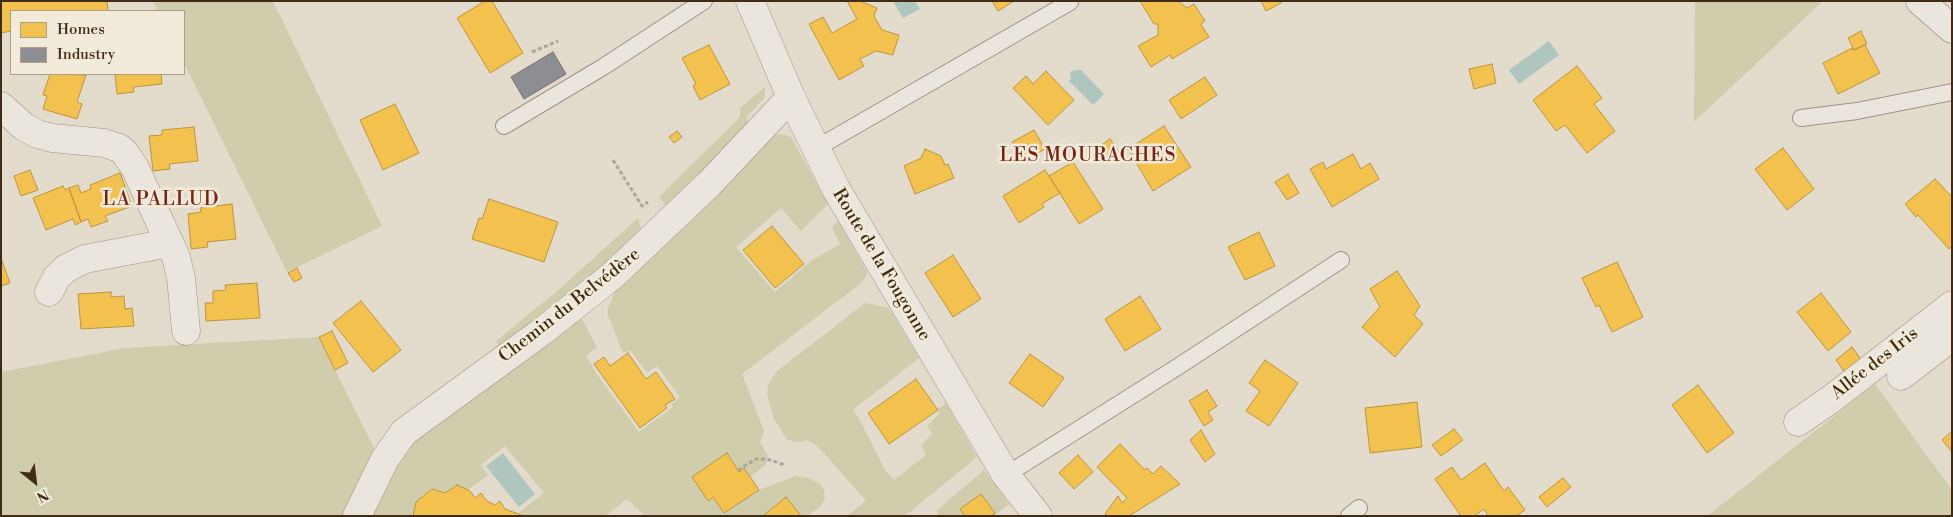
<!DOCTYPE html>
<html>
<head>
<meta charset="utf-8">
<style>
  body { margin:0 }
  #map { position:relative; width:1953px; height:517px; overflow:hidden; background:#e3dccd; font-family:"Libre Bodoni",serif }
  canvas { display:block }
  .frame { position:absolute; inset:0; border:2px solid #402b16; pointer-events:none }
  .legend { position:absolute; left:10px; top:10px; width:175px; height:65px; box-sizing:border-box; background:#f3ebd9; border:1px solid #ab9e8b; margin:0; padding:6px 9px; list-style:none; font-size:15px; color:#402b16 }
  .legend li { display:flex; align-items:center; gap:10px; height:25px }
  .legend b { width:25px; border:1px solid #ab9e8b }
  .north { position:absolute; left:10px; top:457px; width:50px; height:50px; -webkit-text-stroke:4px #f3ebd9; paint-order:stroke; rotate:151deg; font-size:14px; font-weight:700; line-height:20px; text-align:center; color:#402b16 }
  .north::after { content:''; display:block; margin:auto; width:18px; height:22px; background:#402b16; clip-path:polygon(50% 0,100% 100%,50% 72%,0 100%) }
</style>
</head>
<body>
<div id="map">
<canvas width="1953" height="517"></canvas>
<div class="frame"></div>
<ul class="legend">
<li><b style="height:14px;background:#f2c14e"></b>Homes</li>
<li><b style="height:14px;background:#8d8d92"></b>Industry</li>
</ul>
<div class="north">N</div>
</div>
<script>
const ctx = document.querySelector('canvas').getContext('2d');
ctx.lineJoin = 'round';
function paint(path, color) { ctx.fillStyle = color; ctx.fill(path, 'evenodd'); }
const poly = rows => new Path2D(rows.map(r => 'M' + r).join(''));
function strokePath(path, color, width, dash) { ctx.strokeStyle = color; ctx.lineWidth = width; ctx.lineCap = dash ? 'butt' : 'round'; ctx.setLineDash(dash || []); ctx.stroke(path); }
function drawText(font, color, halo, rows, align = 'center') {
  ctx.font = font + ' "Libre Bodoni",serif'; ctx.lineWidth = 5; ctx.setLineDash([]); ctx.textBaseline = 'middle'; ctx.strokeStyle = halo; ctx.fillStyle = color; for (const [text, x, y, turn = 0] of rows) {
    ctx.save(); ctx.translate(x, y); ctx.rotate((+turn || 0) * Math.PI / 180); ctx.textAlign = isNaN(turn) ? turn : align; if (halo) ctx.strokeText(text, 0, 0); ctx.fillText(text, 0, 0); ctx.restore();
  }
}
const green = poly([
  [153,1,273,1,382,226,287,272,184,63,184,11,158,11],
  [1695,1,1823,1,1694,122],
  [765,87,765,97,747,117,748,124,669,208,665,204,659,197,740,117,740,108],
  [781,134,791,137,828,204,801,231,781,208,736,247,775,292,811,261,840,244,832,228,838,221,867,272,866,277,860,284,742,374,764,431,760,442,768,456,765,465,750,477,759,490,795,476,809,478,821,485,824,490,825,499,821,506,807,516,645,516,627,499,605,516,524,516,518,513,544,493,505,446,481,465,488,475,468,490,445,493,432,489,416,502,413,516,367,516,408,439,578,312,597,347,586,356,596,372,596,373,639,432,673,407,671,404,680,397,657,366,647,373,630,350,624,353,621,349,607,312,617,285,774,135],
  [638,218,643,236,500,348,496,341,556,292],
  [865,303,889,308,919,358,853,410,859,419,885,470,894,480,926,455,921,445,932,434,927,426,940,413,938,409,946,403,977,457,905,516,847,516,866,501,822,451,813,443,807,440,798,442,787,440,774,419,767,394,768,385,776,372],
  [319,337,377,454,347,516,1,516,1,372,125,348],
  [1875,384,1952,490,1952,516,1707,516],
  [984,470,1009,504,994,516,938,516,937,510]
]);
const water = poly([
  [893,1,915,1,920,9,903,18],
  [1549,41,1559,55,1519,84,1509,70],
  [1077,70,1081,70,1104,94,1093,105,1069,81,1071,79,1070,72],
  [503,453,535,494,519,507,486,466]
]);
const homes = poly([
  [1,1,107,1,108,11,11,11,11,31,1,33,1,1],
  [485,1,492,1,523,53,490,73,457,18,485,1],
  [847,1,860,1,877,8,874,16,882,30,899,35,893,55,876,51,860,59,864,66,839,80,809,24,823,17,832,33,857,19,847,1],
  [992,1,1014,1,998,11,992,1],
  [1140,1,1178,1,1187,8,1194,4,1205,21,1201,24,1209,37,1172,59,1170,55,1151,67,1138,46,1158,35,1158,24,1154,24,1140,1],
  [1261,1,1280,1,1281,3,1266,11,1261,1],
  [1861,31,1867,44,1854,50,1848,38,1861,31],
  [709,45,730,84,700,100,693,86,696,84,682,58,709,45],
  [1865,45,1880,73,1838,94,1823,63,1852,48,1853,50,1865,45],
  [1492,64,1496,83,1474,89,1469,69,1492,64],
  [1577,66,1602,98,1594,104,1615,131,1587,153,1565,125,1556,131,1533,100,1577,66],
  [1046,71,1074,100,1048,125,1013,88,1026,76,1033,84,1046,71],
  [50,74,86,75,77,102,82,104,77,119,43,109,47,96,43,95,50,74],
  [115,74,161,74,162,84,133,87,134,92,117,94,115,74],
  [1205,77,1217,95,1181,119,1169,100,1205,77],
  [395,104,419,153,383,170,360,120,395,104],
  [1164,126,1191,167,1153,191,1128,149,1164,126],
  [194,127,198,161,169,164,170,169,153,171,149,136,162,135,162,130,194,127],
  [1034,130,1045,149,1023,162,1012,142,1034,130],
  [677,131,682,137,674,143,669,137,677,131],
  [1110,139,1119,152,1106,161,1097,148,1110,139],
  [1783,148,1814,189,1787,210,1755,169,1783,148],
  [925,149,941,156,945,165,948,164,954,178,915,194,904,166,921,158,925,149],
  [1353,154,1361,169,1370,163,1379,179,1332,207,1310,169,1323,162,1326,169,1353,154],
  [1073,162,1103,209,1079,224,1049,176,1073,162],
  [30,170,38,190,21,196,14,176,30,170],
  [1045,170,1060,193,1042,204,1044,207,1019,223,1003,196,1045,170],
  [120,173,132,206,105,216,108,221,91,227,88,219,81,222,69,188,78,185,81,193,91,189,90,185,120,173],
  [1288,174,1299,193,1287,200,1275,182,1288,174],
  [1935,179,1952,197,1952,246,1949,249,1918,215,1916,217,1905,204,1935,179],
  [63,186,65,190,69,188,81,222,75,225,73,219,46,230,33,198,63,186],
  [489,199,558,222,544,262,472,239,479,218,482,219,489,199],
  [232,204,236,239,207,242,208,247,191,249,188,214,201,212,200,208,232,204],
  [772,226,804,264,775,288,743,250,772,226],
  [1259,232,1275,266,1245,280,1228,247,1259,232],
  [953,255,981,299,953,317,925,273,953,255],
  [1,258,10,283,1,286,1,258],
  [1617,262,1643,317,1612,332,1599,305,1596,307,1582,278,1617,262],
  [297,268,302,278,294,282,288,273,297,268],
  [1397,271,1420,306,1414,315,1423,324,1395,357,1362,327,1380,307,1370,289,1397,271],
  [257,283,260,318,206,321,205,303,213,303,213,291,226,290,225,285,257,283],
  [111,292,111,297,124,296,125,309,132,308,134,326,81,329,78,294,111,292],
  [1821,293,1851,332,1828,351,1797,312,1821,293],
  [1140,296,1161,329,1125,351,1105,319,1140,296],
  [361,301,401,350,373,372,333,323,361,301],
  [332,331,348,363,335,370,319,337,332,331],
  [1852,347,1862,361,1846,374,1836,360,1852,347],
  [628,353,646,379,656,372,675,399,665,405,667,408,640,428,594,364,604,357,610,366,628,353],
  [1030,354,1064,378,1043,407,1009,383,1030,354],
  [1265,360,1298,383,1269,426,1246,411,1260,391,1249,383,1265,360],
  [916,379,938,410,889,444,868,413,916,379],
  [1698,385,1734,433,1707,453,1672,405,1698,385],
  [1207,390,1217,406,1208,412,1213,420,1204,426,1189,401,1207,390],
  [1417,402,1422,447,1370,453,1365,408,1417,402],
  [1454,429,1463,440,1441,456,1432,445,1454,429],
  [1201,430,1215,454,1205,462,1190,440,1201,430],
  [1952,431,1952,452,1942,440,1952,431],
  [1120,444,1145,470,1147,468,1153,474,1161,466,1180,484,1129,516,1106,516,1105,514,1118,496,1122,503,1127,498,1097,467,1120,444],
  [727,453,739,472,744,468,759,490,724,513,713,497,708,501,692,477,727,453],
  [1078,455,1093,472,1074,489,1059,473,1078,455],
  [1485,463,1504,491,1508,487,1525,510,1516,516,1488,516,1484,509,1474,516,1461,516,1435,479,1452,467,1461,480,1485,463],
  [1563,478,1571,487,1547,507,1539,497,1563,478],
  [457,485,470,491,475,498,481,493,487,501,495,505,500,501,505,509,524,516,413,516,416,502,432,489,445,493,457,485],
  [981,494,995,513,991,516,965,516,960,509,981,494],
  [786,497,801,516,763,516,786,497]
]);
const industry = poly([
  [553,52,566,74,524,99,511,77,553,52]
]);
const path = poly([
  [532,52,558,41],
  [613,160,642,206,648,202],
  [738,470,756,459,767,459,785,465]
]);
const lane = poly([
  [1801,118,1857,111,1952,92],
  [504,126,603,67,704,1],
  [815,149,1070,2],
  [1006,475,1179,366,1341,260],
  [1349,516,1359,508]
]);
const street = poly([
  [750,1,791,97,836,189,1006,475,1038,516],
  [1,106,23,126,37,134,52,138,104,143,119,148,125,153,135,168,176,257,181,278,186,331],
  [49,292,57,277,65,269,85,259,169,243],
  [1901,376,1952,337],
  [1798,422,1834,397,1952,305],
  [357,516,385,459,404,432,540,333,612,276,709,184,791,97]
]);
const secondary = poly([
  [1920,1,1952,29]
]);
const streetNames = [
  ["Route de la Fougonne",881,265,59],
  ["Chemin du Belvédère",570,306,-38],
  ["Allée des Iris",1875,364,-38]
];
const neighbourhoodNames = [
  ["LES MOURACHES",1088,156],
  ["LA PALLUD",161,200]
];
paint(green, '#cfcdab');
paint(water, '#afc6bf');
paint(homes, '#f2c14e');
strokePath(homes, '#bd943d', 1);
paint(industry, '#8d8d92');
strokePath(industry, '#76706d', 1);
strokePath(lane, '#9a9388', 18);
strokePath(street, '#9a9388', 29);
strokePath(secondary, '#827b70', 29);
strokePath(path, '#aba69d', 3, [4, 2.5]);
strokePath(lane, '#eae6de', 16);
strokePath(street, '#eae6de', 28);
strokePath(secondary, '#eae6de', 28);
drawText('18px', '#402b16', '#f3ebd9', streetNames);
ctx.letterSpacing = '1px';
drawText('19px', '#7a1f14', '#f3ebd9', neighbourhoodNames);
ctx.letterSpacing = '0px';
</script>
</body>
</html>
